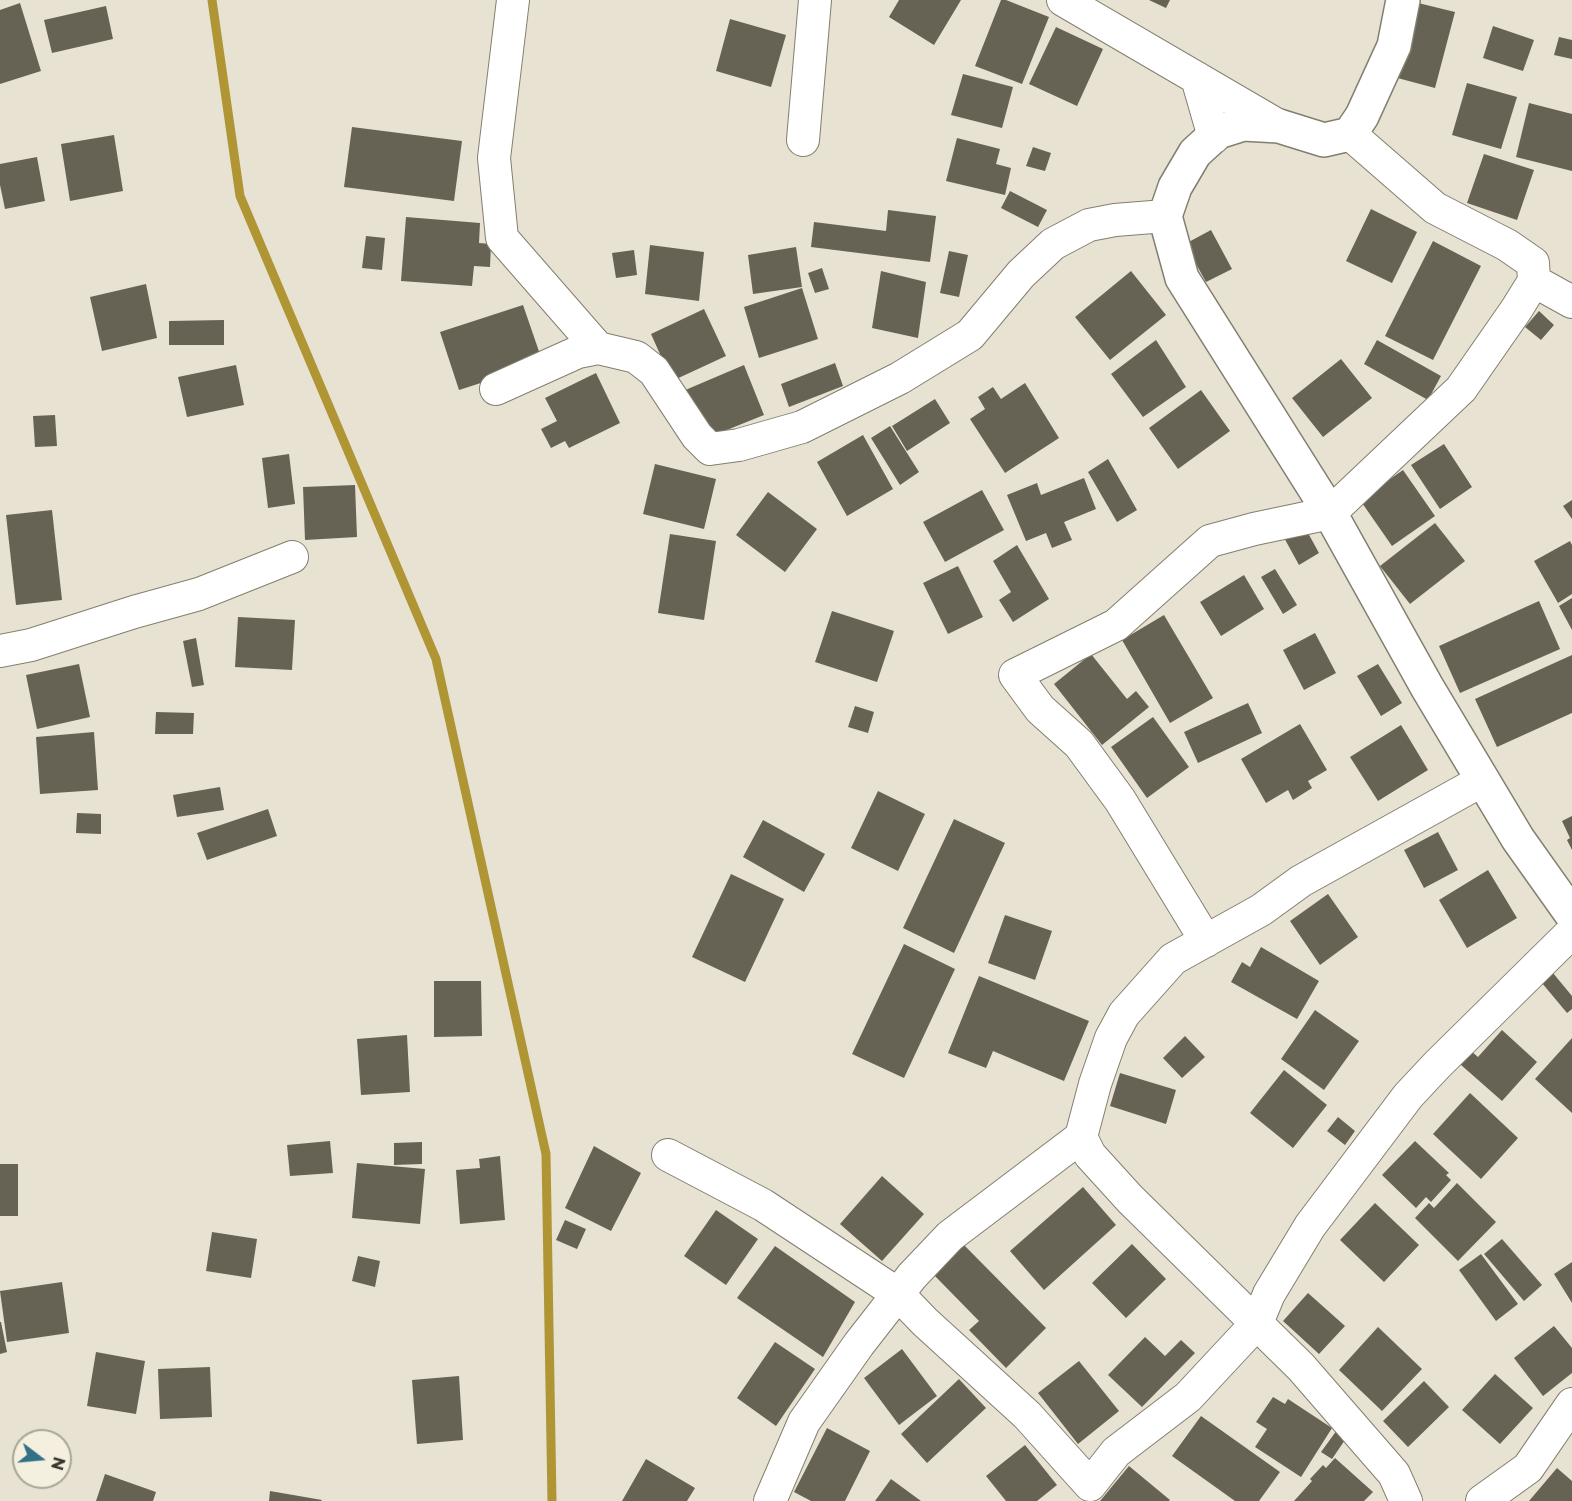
<!DOCTYPE html>
<html>
<head>
<meta charset="utf-8">
<style>
  body { margin:0 }
  #map { position:relative; width:1572px; height:1501px; overflow:hidden; background:#e7e2d1; font-family:Montserrat,sans-serif }
  canvas { display:block }
  .north { position:absolute; left:12px; top:1429px; width:60px; height:60px; box-sizing:border-box; background:#f4efde; border:2px solid #a9a598; border-radius:50%; rotate:106deg; font-size:16px; font-weight:700; line-height:24px; text-align:center; color:#38362f }
  .north::after { content:''; display:block; margin:auto; width:21px; height:27px; background:#317185; clip-path:polygon(50% 0,100% 100%,50% 72%,0 100%) }
</style>
</head>
<body>
<div id="map">
<canvas width="1572" height="1501"></canvas>
<div class="north">N</div>
</div>
<script>
const ctx = document.querySelector('canvas').getContext('2d');
ctx.lineJoin = 'round';
const poly = rows => new Path2D(rows.map(r => 'M' + r).join(''));
function strokePath(path, color, width, dash) { ctx.strokeStyle = color; ctx.lineWidth = width; ctx.lineCap = dash ? 'butt' : 'round'; ctx.setLineDash(dash || []); ctx.stroke(path); }
function paint(path, color) { ctx.fillStyle = color; ctx.fill(path, 'evenodd'); }
const stream = poly([
  [212,0,240,196,436,659,546,1154,552,1501]
]);
const building = poly([
  [899,0,961,0,934,45,889,17],
  [1001,0,1006,0,1049,17,1022,84,975,66],
  [1149,0,1170,0,1166,8],
  [1410,1,1455,12,1435,88,1390,76],
  [20,3,41,71,0,84,0,10],
  [106,6,113,39,52,53,44,20],
  [730,19,786,35,771,87,716,71],
  [1493,26,1534,40,1523,71,1483,58],
  [1056,27,1103,49,1077,106,1029,84],
  [1559,37,1572,40,1572,59,1554,55],
  [963,74,1013,87,1002,128,951,115],
  [1467,83,1517,97,1501,149,1452,135],
  [1529,103,1572,114,1572,171,1516,157],
  [352,127,462,141,454,201,344,187],
  [114,135,123,191,70,201,61,144],
  [957,138,1000,149,996,164,1011,168,1005,195,946,181],
  [1033,147,1051,153,1045,171,1026,166],
  [1484,154,1534,170,1517,220,1467,203],
  [37,157,45,201,5,209,0,185,0,164],
  [1010,191,1047,210,1038,227,1001,208],
  [1371,209,1417,232,1392,283,1346,261],
  [888,210,936,216,930,262,811,247,814,222,886,231],
  [406,217,480,223,479,243,491,244,490,267,474,266,472,286,401,281],
  [1211,230,1232,269,1206,282,1185,244],
  [366,236,385,238,382,270,362,268],
  [1433,241,1481,266,1433,360,1385,336],
  [650,245,704,252,699,301,645,294],
  [796,247,802,287,753,294,748,255],
  [634,250,637,275,616,278,612,253],
  [949,251,968,255,959,297,940,293],
  [822,268,829,289,815,293,808,273],
  [881,271,926,282,918,338,872,328],
  [1131,271,1166,315,1110,360,1075,317],
  [146,284,157,338,102,351,90,297],
  [802,288,818,339,759,358,744,307],
  [523,305,543,363,459,390,440,332],
  [704,309,726,356,672,381,651,334],
  [1539,311,1554,325,1541,340,1525,327],
  [224,320,224,345,169,345,169,321],
  [1156,340,1186,387,1143,417,1111,374],
  [1377,340,1441,376,1428,400,1364,364],
  [1341,359,1372,398,1323,437,1292,398],
  [835,363,843,386,789,407,781,384],
  [236,365,244,405,187,417,178,377],
  [744,365,764,415,702,440,683,391],
  [596,373,620,423,569,448,565,441,551,448,541,429,557,421,545,398],
  [1025,383,1059,438,1005,473,970,419,985,409,978,397,993,387,1001,399],
  [1201,390,1230,431,1178,469,1149,428],
  [935,399,950,423,907,451,892,426],
  [55,415,57,446,35,447,33,416],
  [890,426,919,472,900,485,871,438],
  [863,435,893,489,847,516,817,462],
  [1444,444,1472,487,1440,509,1411,465],
  [289,454,295,504,268,508,262,458],
  [1108,459,1137,510,1117,522,1088,472],
  [655,464,716,479,704,529,643,514],
  [1403,470,1435,516,1392,546,1360,500],
  [1084,478,1096,509,1064,522,1072,540,1052,548,1046,533,1026,541,1007,495,1037,483,1041,495],
  [355,485,357,537,305,540,303,487],
  [982,490,1004,530,945,562,923,522],
  [768,492,817,529,785,572,736,535],
  [1572,500,1572,519,1563,506],
  [52,510,62,600,16,605,6,515],
  [1302,522,1319,553,1299,565,1282,534],
  [1435,523,1465,561,1410,604,1380,566],
  [670,534,716,541,704,620,658,613],
  [1570,541,1572,545,1572,594,1558,603,1534,561],
  [1017,545,1049,599,1013,622,999,600,1011,592,993,561],
  [958,566,983,617,948,634,923,583],
  [1275,569,1297,605,1283,614,1261,577],
  [1244,575,1264,609,1221,636,1200,602],
  [1572,598,1572,630,1559,606],
  [1539,601,1560,649,1460,693,1439,646],
  [832,611,894,631,877,682,815,662],
  [1164,615,1213,698,1170,723,1122,640],
  [238,617,295,620,292,670,235,667],
  [1315,633,1336,673,1304,690,1283,650],
  [196,638,204,685,192,687,183,641],
  [1091,654,1127,699,1136,691,1149,707,1102,745,1054,684],
  [1572,655,1572,713,1497,747,1475,699],
  [79,664,90,717,37,729,26,675],
  [1378,664,1402,703,1381,716,1357,676],
  [1248,703,1262,733,1198,763,1184,732],
  [855,706,874,712,868,733,848,727],
  [156,712,194,713,193,734,155,734],
  [1153,717,1189,767,1147,798,1111,747],
  [1300,724,1327,770,1308,781,1312,788,1293,800,1288,790,1266,803,1241,759],
  [1401,725,1428,770,1378,801,1350,757],
  [94,732,98,790,40,794,36,737],
  [220,787,224,810,177,817,173,795],
  [878,791,925,814,898,871,851,848],
  [268,809,277,836,207,860,197,833],
  [77,813,101,814,101,834,76,833],
  [1572,816,1572,850,1567,840,1570,838,1562,821],
  [954,819,1005,843,954,953,903,928],
  [763,820,825,854,804,892,743,857],
  [1438,832,1458,870,1424,888,1404,850],
  [1488,870,1517,918,1467,948,1439,900],
  [731,874,784,899,745,982,692,957],
  [1328,894,1358,937,1320,965,1290,921],
  [1005,915,1052,931,1035,980,988,963],
  [904,944,955,969,904,1078,852,1054],
  [1261,947,1319,981,1297,1019,1231,982,1242,962,1250,967],
  [1548,967,1572,996,1572,1009,1567,1013,1537,977],
  [979,976,1089,1021,1064,1081,993,1051,986,1068,948,1053],
  [434,981,481,981,482,1036,434,1037],
  [1315,1010,1359,1041,1324,1090,1281,1059],
  [1502,1030,1537,1062,1502,1101,1452,1057,1464,1045,1478,1057],
  [407,1035,410,1092,361,1095,357,1039],
  [1185,1036,1205,1057,1182,1078,1163,1058],
  [1572,1038,1572,1113,1535,1079],
  [1284,1070,1327,1105,1293,1148,1250,1113],
  [1120,1073,1176,1090,1166,1124,1110,1106],
  [1470,1093,1518,1138,1481,1179,1433,1134],
  [1338,1117,1355,1131,1345,1145,1327,1131],
  [330,1141,333,1173,290,1176,287,1145],
  [1415,1141,1449,1173,1446,1175,1451,1180,1431,1202,1426,1197,1416,1208,1382,1175],
  [422,1142,422,1164,394,1165,394,1143],
  [594,1146,641,1173,611,1231,565,1208],
  [500,1156,505,1220,460,1224,456,1170,480,1168,479,1159],
  [357,1163,425,1169,420,1224,352,1218],
  [0,1164,18,1164,18,1216,0,1216],
  [882,1176,924,1214,882,1261,840,1224],
  [1457,1183,1496,1222,1458,1261,1415,1218,1429,1203,1434,1208],
  [1083,1187,1116,1225,1044,1290,1010,1251],
  [1375,1203,1419,1245,1384,1282,1340,1240],
  [716,1210,758,1239,726,1285,684,1256],
  [565,1220,586,1229,577,1249,556,1240],
  [212,1232,257,1239,251,1278,206,1271],
  [1502,1239,1542,1285,1524,1301,1484,1254],
  [1132,1244,1166,1279,1126,1318,1092,1283],
  [964,1245,1046,1328,1006,1368,969,1330,979,1321,934,1275],
  [775,1246,855,1302,823,1357,737,1298],
  [1481,1254,1518,1304,1496,1321,1459,1270],
  [358,1256,380,1261,375,1287,352,1281],
  [1572,1262,1572,1303,1554,1274],
  [62,1282,69,1333,7,1342,0,1291],
  [1308,1293,1345,1326,1319,1354,1283,1321],
  [0,1322,1,1322,7,1352,0,1354],
  [1554,1326,1572,1348,1572,1373,1543,1396,1514,1358],
  [1378,1327,1422,1369,1382,1411,1339,1370],
  [1145,1337,1165,1356,1181,1340,1195,1353,1142,1407,1108,1375],
  [775,1342,815,1369,776,1426,737,1398],
  [902,1349,937,1396,899,1425,864,1378],
  [96,1352,145,1361,136,1414,87,1406],
  [1079,1361,1119,1411,1078,1444,1038,1393],
  [210,1367,212,1417,160,1419,158,1369],
  [1495,1374,1533,1408,1500,1444,1462,1410],
  [459,1376,463,1440,417,1444,412,1380],
  [959,1379,986,1408,927,1463,901,1434],
  [1424,1381,1449,1407,1408,1447,1383,1421],
  [1273,1397,1285,1404,1288,1399,1332,1428,1301,1477,1255,1447,1267,1429,1256,1422],
  [1201,1416,1280,1472,1259,1501,1235,1501,1172,1456],
  [827,1428,870,1451,845,1501,811,1501,794,1492],
  [1337,1430,1347,1437,1332,1459,1321,1452],
  [1025,1445,1057,1485,1037,1501,1006,1501,986,1476],
  [1335,1458,1373,1492,1364,1501,1294,1501,1312,1481,1310,1479,1323,1465,1326,1468],
  [646,1459,695,1488,687,1501,622,1501],
  [1129,1466,1170,1500,1169,1501,1100,1501],
  [1557,1468,1572,1481,1572,1501,1529,1501],
  [105,1474,156,1492,153,1501,96,1501],
  [891,1479,921,1501,875,1501],
  [270,1491,322,1500,321,1501,269,1501]
]);
const minor = poly([
  [513,0,494,158,502,238,598,348],
  [1063,0,1279,126],
  [1197,78,1214,137],
  [803,140,815,0],
  [1534,281,1572,302],
  [496,389,578,352,598,348,636,357,654,371,697,436,710,449,739,445,802,427,900,378,970,335,1021,274,1053,244,1089,225,1115,220,1165,216],
  [0,651,31,645,134,612,199,594,292,557],
  [1206,941,1120,800,1079,744,1040,709,1015,675,1116,625,1210,541,1254,529,1330,513,1461,389,1516,310,1534,281,1533,263,1507,245,1435,208,1350,134],
  [668,1155,763,1205,898,1294,925,1322,1027,1415,1090,1485,1116,1452,1188,1397,1257,1323,1269,1294,1310,1226,1408,1096,1437,1065,1572,932],
  [770,1501,804,1422,859,1344,912,1276,950,1236,1081,1137],
  [1406,1501,1394,1474,1301,1367,1130,1199,1090,1155,1081,1137,1095,1084,1111,1038,1124,1014,1173,959,1261,910,1301,881,1483,780],
  [1482,1501,1528,1468,1572,1404]
]);
const tertiary = poly([
  [1403,0,1394,46,1362,116,1350,134,1324,140,1279,126,1243,124,1218,132,1195,153,1175,187,1165,216,1182,278,1330,513,1427,687,1518,839,1572,915]
]);
strokePath(stream, '#af9534', 9);
paint(building, '#676354');
strokePath(minor, '#837f6f', 34);
strokePath(tertiary, '#837f6f', 36);
strokePath(minor, '#fff', 32);
strokePath(tertiary, '#fff', 33);
</script>
</body>
</html>
